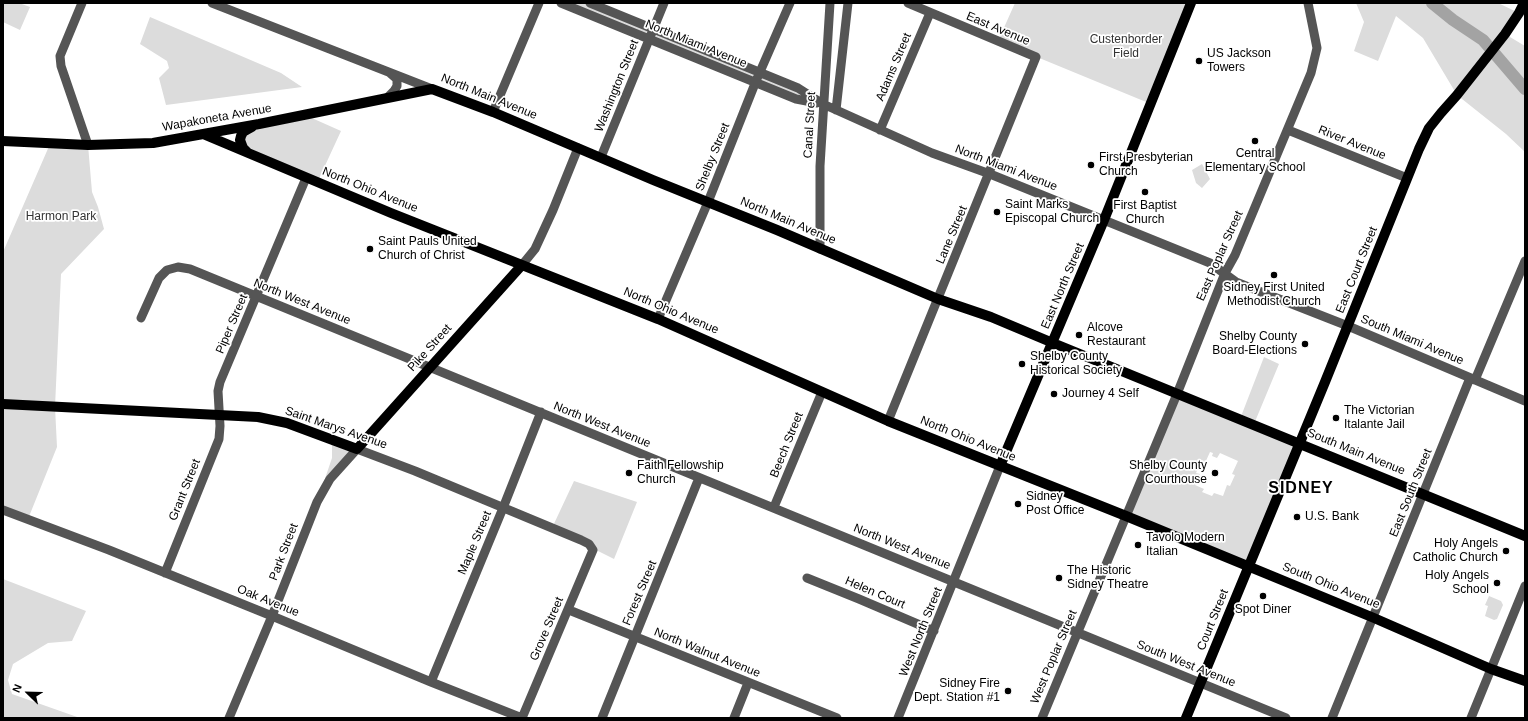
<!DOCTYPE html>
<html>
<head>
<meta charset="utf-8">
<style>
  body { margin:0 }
  #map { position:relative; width:1528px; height:721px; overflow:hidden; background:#fff; font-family:Helvetica,sans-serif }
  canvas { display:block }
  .frame { position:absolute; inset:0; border:4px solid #000; pointer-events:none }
  .north { position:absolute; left:8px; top:673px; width:40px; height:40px; -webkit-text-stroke:3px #fff; paint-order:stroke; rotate:293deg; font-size:11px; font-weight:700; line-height:16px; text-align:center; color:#000 }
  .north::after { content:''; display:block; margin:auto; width:14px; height:18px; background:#000; clip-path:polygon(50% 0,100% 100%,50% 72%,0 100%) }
</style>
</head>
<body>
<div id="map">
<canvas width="1528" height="721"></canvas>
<div class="frame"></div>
<div class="north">N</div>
</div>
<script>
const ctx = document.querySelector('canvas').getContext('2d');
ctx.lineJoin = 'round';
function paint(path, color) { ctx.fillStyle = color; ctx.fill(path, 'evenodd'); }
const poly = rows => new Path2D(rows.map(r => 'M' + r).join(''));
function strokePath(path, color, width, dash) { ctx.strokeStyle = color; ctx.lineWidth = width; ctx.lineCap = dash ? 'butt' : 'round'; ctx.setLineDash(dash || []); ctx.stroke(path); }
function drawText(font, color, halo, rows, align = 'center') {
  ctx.font = font + ' Helvetica,sans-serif'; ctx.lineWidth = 3.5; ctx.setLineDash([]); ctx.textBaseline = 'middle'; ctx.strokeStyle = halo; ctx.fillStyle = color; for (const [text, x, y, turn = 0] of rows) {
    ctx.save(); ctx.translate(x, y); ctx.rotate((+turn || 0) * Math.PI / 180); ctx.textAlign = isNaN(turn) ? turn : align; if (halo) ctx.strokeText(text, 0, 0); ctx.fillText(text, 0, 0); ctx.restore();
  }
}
const green = poly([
  [3,3,19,3,30,7,20,30,3,22],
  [561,3,590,3,760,72,823,104,796,99],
  [1015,3,1191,3,1151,104,998,41],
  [1356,3,1498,3,1519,13,1505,34,1525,46,1525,152,1506,134,1457,95,1423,38,1396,16,1378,61,1354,51,1364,22],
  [150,17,281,73,302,87,166,105,159,78,169,68,167,61,140,44],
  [305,115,341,131,317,183,249,154,241,136,243,132],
  [50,144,88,145,92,192,98,207,104,229,61,274,55,407,57,447,28,519,3,510,3,252],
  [1202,164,1210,179,1202,188,1196,183,1192,170],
  [1264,357,1279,364,1254,424,1300,443,1248,566,1126,516,1177,394,1240,419],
  [1210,452,1213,453,1212,456,1217,458,1220,453,1238,461,1232,474,1235,475,1230,486,1227,485,1223,496,1214,493,1212,496,1202,492,1204,489,1195,485,1200,474,1196,473,1201,461,1205,463],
  [326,437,357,449,317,502,332,458,332,446],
  [574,481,637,502,614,559,552,528],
  [3,579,86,611,72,641,48,643,13,664,8,680,12,694,80,718,3,718],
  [1489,596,1501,601,1503,605,1497,619,1494,620,1485,616,1488,606,1485,605]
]);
const river = poly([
  [1432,3,1453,20,1483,40,1525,89]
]);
const minor = poly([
  [82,3,60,56,61,66,88,145],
  [212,3,432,89],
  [561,3,796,99,817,103],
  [590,3,798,88,823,104,932,153,990,174,1210,263,1236,282,1246,286,1348,326,1525,401],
  [387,98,394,91,397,86,397,79,390,73],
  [836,110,848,3],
  [493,112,539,3],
  [880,130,930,13],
  [1288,130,1407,178],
  [601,157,664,3],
  [820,249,820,166,830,3],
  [522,265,535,249,553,210,578,148],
  [141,318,159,278,167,270,178,267,190,269,1286,718],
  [658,319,708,202,756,81,790,3],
  [1475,380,1525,261],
  [888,421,1036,57,908,3],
  [774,507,822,392],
  [3,510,109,550,272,616,431,682,522,718],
  [165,573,219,439,220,426,218,391,220,382,306,178],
  [807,578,859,599,934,631],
  [569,610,837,718],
  [431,682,503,508,541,412],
  [229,718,272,616,317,502,330,479,357,449,415,471,581,540,589,544,593,550,522,718],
  [602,718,699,478],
  [734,718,748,683],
  [898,718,1000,466],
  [1042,718,1177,394,1225,273,1235,255,1311,73,1317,48,1308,3],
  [1332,718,1470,378],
  [1471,718,1525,586]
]);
const major = poly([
  [203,134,391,213,658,319,888,421,1126,516,1374,618,1491,669,1525,681],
  [3,141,88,145,153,143,259,124,432,89,493,112,653,180,777,230,938,299,991,317,1053,343,1525,536],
  [248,153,243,148,240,140,241,136,243,132,252,127],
  [3,404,258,417,287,423,357,449,522,265],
  [1000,466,1104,220,1191,3],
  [1186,718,1325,382,1419,149,1429,128,1441,113,1457,95,1505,34,1519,13,1524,3]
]);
const markers = [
  [1199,61,4,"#000"],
  [1255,141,4,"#000"],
  [1091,165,4,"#000"],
  [1145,192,4,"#000"],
  [997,212,4,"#000"],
  [370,249,4,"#000"],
  [1274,275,4,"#000"],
  [1079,335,4,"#000"],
  [1305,344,4,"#000"],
  [1022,364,4,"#000"],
  [1054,394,4,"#000"],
  [1336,418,4,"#000"],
  [629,473,4,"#000"],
  [1215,473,4,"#000"],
  [1018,504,4,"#000"],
  [1297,517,4,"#000"],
  [1138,545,4,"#000"],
  [1506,551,4,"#000"],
  [1059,578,4,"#000"],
  [1497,583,4,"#000"],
  [1263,596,4,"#000"],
  [1008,691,4,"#000"]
];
const streetNames = [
  ["East Avenue",998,29,23],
  ["North Miami Avenue",696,44,22],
  ["Adams Street",894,67,-67],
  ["Washington Street",617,86,-68],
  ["North Main Avenue",489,97,22],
  ["Wapakoneta Avenue",217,118,-10],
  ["Canal Street",810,125,-87],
  ["River Avenue",1352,143,22],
  ["Shelby Street",713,157,-68],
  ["North Miami Avenue",1006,168,21],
  ["North Ohio Avenue",370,190,22],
  ["North Main Avenue",788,221,23],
  ["Lane Street",952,235,-67],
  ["East Poplar Street",1220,256,-66],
  ["East Court Street",1357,270,-68],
  ["East North Street",1063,286,-67],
  ["North West Avenue",302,302,22],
  ["North Ohio Avenue",671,311,23],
  ["Piper Street",232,324,-67],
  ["South Miami Avenue",1412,340,23],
  ["Pike Street",430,348,-48],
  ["North West Avenue",602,425,22],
  ["Saint Marys Avenue",336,428,19],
  ["North Ohio Avenue",968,439,22],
  ["Beech Street",787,445,-68],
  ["South Main Avenue",1356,452,22],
  ["Grant Street",185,490,-68],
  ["East South Street",1411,493,-68],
  ["Maple Street",475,543,-67],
  ["North West Avenue",902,547,22],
  ["Park Street",284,552,-69],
  ["South Ohio Avenue",1331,586,22],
  ["Forest Street",640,593,-67],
  ["Helen Court",875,593,23],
  ["Oak Avenue",268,601,22],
  ["Court Street",1213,620,-68],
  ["Grove Street",547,629,-67],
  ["West North Street",921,632,-68],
  ["North Walnut Avenue",707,653,22],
  ["West Poplar Street",1054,657,-67],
  ["South West Avenue",1186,664,22]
];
const parkNames = [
  ["Custenborder",1126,40],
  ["Field",1126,54],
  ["Harmon Park",61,217]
];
const poiNames = [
  ["US Jackson",1207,54],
  ["Towers",1207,68],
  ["Central",1255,154,"center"],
  ["Elementary School",1255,168,"center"],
  ["First Presbyterian",1099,158],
  ["Church",1099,172],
  ["Saint Marks",1005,205],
  ["Episcopal Church",1005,219],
  ["First Baptist",1145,206,"center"],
  ["Church",1145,220,"center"],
  ["Saint Pauls United",378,242],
  ["Church of Christ",378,256],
  ["Sidney First United",1274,288,"center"],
  ["Methodist Church",1274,302,"center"],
  ["Alcove",1087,328],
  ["Restaurant",1087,342],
  ["Shelby County",1297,337,"right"],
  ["Board-Elections",1297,351,"right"],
  ["Shelby County",1030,357],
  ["Historical Society",1030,371],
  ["Journey 4 Self",1062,394],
  ["The Victorian",1344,411],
  ["Italante Jail",1344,425],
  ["Faith Fellowship",637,466],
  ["Church",637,480],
  ["Shelby County",1207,466,"right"],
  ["Courthouse",1207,480,"right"],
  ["Sidney",1026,497],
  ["Post Office",1026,511],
  ["U.S. Bank",1305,517],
  ["Tavolo Modern",1146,538],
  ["Italian",1146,552],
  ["Holy Angels",1498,544,"right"],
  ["Catholic Church",1498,558,"right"],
  ["The Historic",1067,571],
  ["Sidney Theatre",1067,585],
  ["Holy Angels",1489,576,"right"],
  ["School",1489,590,"right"],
  ["Spot Diner",1263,610,"center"],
  ["Sidney Fire",1000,684,"right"],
  ["Dept. Station #1",1000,698,"right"]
];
const districtNames = [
  ["SIDNEY",1301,489]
];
paint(green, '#dcdcdc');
strokePath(river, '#a3a3a3', 12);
strokePath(minor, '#555', 9);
strokePath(major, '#000', 10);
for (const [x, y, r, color] of markers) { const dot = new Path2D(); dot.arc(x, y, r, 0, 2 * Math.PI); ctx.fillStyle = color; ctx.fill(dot); strokePath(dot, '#fff', 1.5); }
drawText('12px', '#000', '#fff', streetNames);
drawText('12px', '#333', '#fff', parkNames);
drawText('12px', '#000', '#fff', poiNames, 'left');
ctx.letterSpacing = '1px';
drawText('bold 16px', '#000', '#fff', districtNames);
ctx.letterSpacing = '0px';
</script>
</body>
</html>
